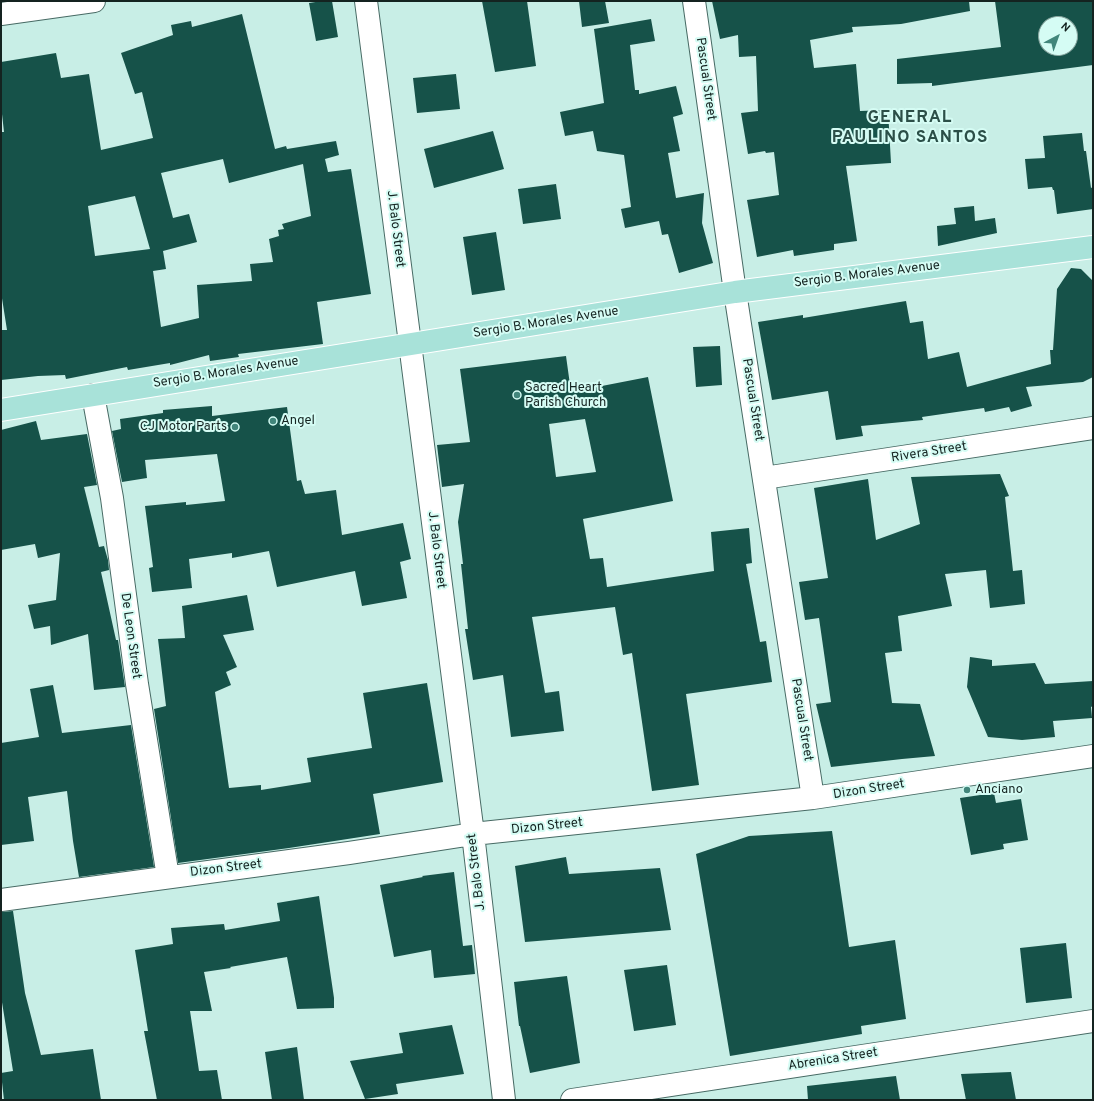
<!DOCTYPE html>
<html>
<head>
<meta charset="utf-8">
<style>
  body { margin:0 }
  #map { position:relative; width:1094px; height:1101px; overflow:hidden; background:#c8eee6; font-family:Overpass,sans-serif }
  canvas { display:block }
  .frame { position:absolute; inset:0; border:2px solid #142320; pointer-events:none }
  .north { position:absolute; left:1038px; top:16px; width:40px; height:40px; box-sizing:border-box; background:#d5fcf4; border:1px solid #88a59f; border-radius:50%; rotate:41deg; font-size:11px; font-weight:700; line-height:16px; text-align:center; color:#142320 }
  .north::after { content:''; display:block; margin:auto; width:14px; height:18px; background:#42867b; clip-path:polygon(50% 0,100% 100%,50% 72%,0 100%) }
</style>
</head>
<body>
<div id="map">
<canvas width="1094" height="1101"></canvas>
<div class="frame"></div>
<div class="north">N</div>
</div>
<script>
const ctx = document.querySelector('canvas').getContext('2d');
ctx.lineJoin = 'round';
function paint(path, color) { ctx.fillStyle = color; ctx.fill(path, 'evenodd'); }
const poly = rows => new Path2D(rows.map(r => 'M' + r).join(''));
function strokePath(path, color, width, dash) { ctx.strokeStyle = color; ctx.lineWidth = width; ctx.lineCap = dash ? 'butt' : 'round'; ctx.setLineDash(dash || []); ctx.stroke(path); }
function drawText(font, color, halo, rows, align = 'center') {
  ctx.font = font + ' Overpass,sans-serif'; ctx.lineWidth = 4; ctx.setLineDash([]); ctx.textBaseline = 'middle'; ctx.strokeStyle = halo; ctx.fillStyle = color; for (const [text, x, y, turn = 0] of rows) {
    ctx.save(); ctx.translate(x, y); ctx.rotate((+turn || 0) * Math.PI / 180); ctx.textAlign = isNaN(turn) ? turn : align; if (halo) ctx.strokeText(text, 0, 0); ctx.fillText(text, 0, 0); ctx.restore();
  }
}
const building = poly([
  [322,1,332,1,338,37,316,41,309,3],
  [482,1,527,1,536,66,495,72],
  [579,1,605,1,609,23,582,27],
  [712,1,969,1,970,11,901,24,852,27,853,32,810,40,814,68,856,64,860,111,888,110,891,163,846,166,857,241,834,244,834,250,794,256,793,250,757,257,747,200,779,195,774,152,766,153,765,151,748,154,741,113,758,111,756,56,739,57,738,35,720,39],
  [995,1,1093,1,1093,65,932,86,932,83,897,84,897,59,1001,47],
  [1046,24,1070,24,1070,48,1046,48],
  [242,14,275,149,286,146,287,149,336,141,339,155,325,159,328,172,351,169,371,294,317,302,323,344,238,354,239,357,210,361,209,355,170,365,170,363,128,370,127,367,66,379,65,375,38,376,1,380,1,330,7,330,1,292,1,132,4,132,1,105,1,62,56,53,61,78,89,74,101,150,153,138,142,92,135,94,121,53,173,35,171,25,191,21,192,27],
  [223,159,229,183,303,164,311,216,282,224,284,229,278,230,279,236,269,239,273,262,250,264,252,281,197,285,199,318,161,327,153,271,166,269,163,251,197,242,189,214,173,218,161,173],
  [135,196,150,249,95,256,88,206],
  [651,19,655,41,630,45,635,90,639,90,639,94,676,86,683,114,673,117,680,151,668,153,676,198,704,193,702,223,713,263,679,273,668,234,662,235,659,221,625,228,621,209,631,207,624,155,597,151,593,131,565,136,560,112,604,103,594,29],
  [456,74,460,109,417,113,413,78],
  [493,131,504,169,434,188,424,149],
  [1082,133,1084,151,1086,151,1091,188,1093,187,1093,209,1057,214,1054,190,1053,190,1052,187,1028,189,1025,159,1045,158,1043,136],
  [556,184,561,219,523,224,518,189],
  [974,206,975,221,995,218,997,233,938,246,937,226,956,224,954,208],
  [496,232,505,290,472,295,463,237],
  [1071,268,1081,269,1093,281,1092,346,1093,377,1083,382,1026,387,1032,406,1011,412,1009,407,985,412,984,408,922,417,923,420,861,426,863,436,836,440,828,391,772,400,758,322,803,315,803,318,906,301,910,323,923,321,928,359,959,352,967,387,1051,364,1050,350,1053,350,1057,289],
  [720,346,722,385,696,387,693,347],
  [566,356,571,392,648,377,673,501,583,519,590,559,603,558,607,587,714,571,711,532,749,528,752,563,746,564,760,642,766,641,772,682,686,694,699,785,652,791,632,653,623,655,615,607,532,617,545,693,559,691,564,731,511,737,503,675,473,680,465,629,468,629,461,564,463,564,458,522,464,484,442,487,437,445,470,442,460,369],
  [585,419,596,472,556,477,549,424],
  [212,406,212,416,287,407,297,481,301,480,305,494,336,490,342,535,403,523,411,559,400,562,407,598,362,606,355,571,277,587,269,551,232,558,232,553,189,559,192,588,152,592,149,568,153,567,145,506,186,502,186,505,225,501,217,454,145,460,147,478,122,482,112,431,121,429,120,419,163,413,163,410],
  [36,421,41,440,87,434,97,485,84,487,99,547,104,546,108,560,109,570,101,572,116,640,118,640,125,687,94,690,88,634,51,645,50,626,34,629,28,605,56,600,60,553,38,558,35,544,1,550,1,430],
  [1000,474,1009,496,1005,497,1013,571,1022,570,1025,604,990,608,986,570,945,574,952,606,898,616,902,651,885,653,892,703,920,704,935,756,902,759,831,767,816,704,831,702,819,618,805,620,799,582,828,578,814,488,868,479,876,540,920,524,911,477],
  [247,595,254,630,223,635,237,667,226,672,231,685,215,692,229,788,261,785,261,790,311,782,307,758,372,748,363,693,427,683,443,782,373,794,380,834,289,848,178,863,154,709,166,706,158,639,185,638,182,606],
  [970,657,992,660,992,666,1035,663,1045,684,1093,681,1093,706,1091,707,1092,718,1053,721,1055,737,1022,740,988,737,967,687],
  [53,685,62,733,131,725,154,867,79,877,73,841,67,791,28,797,34,841,1,845,1,743,39,737,30,689],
  [994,793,996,803,1021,799,1028,840,1003,844,1004,849,971,855,960,798],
  [832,831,849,947,895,940,906,1019,861,1026,862,1034,730,1056,696,854,749,836],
  [566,857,569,874,660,868,671,930,525,942,515,866],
  [454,872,463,946,472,945,475,974,434,978,431,950,394,957,380,885,423,877,422,876],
  [319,896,334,998,334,1008,297,1009,287,957,230,967,231,968,204,972,212,1011,190,1011,199,1071,217,1070,222,1100,157,1100,144,1031,148,1031,135,950,173,944,171,928,224,924,225,930,280,921,277,903],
  [13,911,25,993,41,1055,93,1049,101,1100,4,1100,1,1073,13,1071,1,996,1,912],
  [1066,943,1072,998,1026,1003,1020,948],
  [667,965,676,1025,634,1031,624,970],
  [567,976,580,1063,530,1073,520,1026,519,1026,514,982],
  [452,1025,464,1074,396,1084,398,1094,365,1099,350,1061,403,1053,399,1033],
  [297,1047,304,1100,272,1100,265,1052],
  [1011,1072,1016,1100,966,1100,961,1074],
  [896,1076,900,1100,808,1100,807,1086]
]);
const minor = poly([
  [366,1,473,834,504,1100],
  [694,1,735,292,813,798],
  [1,14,94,1],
  [93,395,112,498,137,684,168,877],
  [764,478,1093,428],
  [1,900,349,853,473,834,813,798,1093,756],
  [572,1100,1093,1021]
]);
const primary = poly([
  [1,410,735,292,1093,247]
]);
const markers = [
  [517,395,4,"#42867b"],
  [273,421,4,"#42867b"],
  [235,427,4,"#42867b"],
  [967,790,4,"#42867b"]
];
const streetNames = [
  ["Pascual Street",705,79,82],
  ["J. Balo Street",395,229,83],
  ["Sergio B. Morales Avenue",867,275,-7],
  ["Sergio B. Morales Avenue",546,323,-9],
  ["Sergio B. Morales Avenue",226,373,-9],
  ["Pascual Street",752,400,81],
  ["Rivera Street",929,453,-9],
  ["J. Balo Street",436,550,83],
  ["De Leon Street",130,636,82],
  ["Pascual Street",801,720,81],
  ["Dizon Street",869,790,-9],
  ["Dizon Street",547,827,-6],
  ["Dizon Street",226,869,-7],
  ["J. Balo Street",477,872,-97],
  ["Abrenica Street",833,1060,-9]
];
const poiNames = [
  ["Sacred Heart",525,388],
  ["Parish Church",525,403],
  ["Angel",281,421],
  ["CJ Motor Parts",227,427,"right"],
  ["Anciano",975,790]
];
const districtNames = [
  ["GENERAL",910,119],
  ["PAULINO SANTOS",910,139]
];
paint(building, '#165249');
strokePath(minor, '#476a64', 24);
strokePath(primary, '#fff', 24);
strokePath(minor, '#fff', 22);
strokePath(primary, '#a8e2d9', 22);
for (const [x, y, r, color] of markers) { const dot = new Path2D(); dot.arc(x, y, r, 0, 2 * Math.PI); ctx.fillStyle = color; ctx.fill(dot); strokePath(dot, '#d5fcf4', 1.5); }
drawText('13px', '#142320', '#d5fcf4', streetNames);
drawText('13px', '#142320', '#d5fcf4', poiNames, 'left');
ctx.letterSpacing = '1px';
drawText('bold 17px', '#2c4f48', '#d5fcf4', districtNames);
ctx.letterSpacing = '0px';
</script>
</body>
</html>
